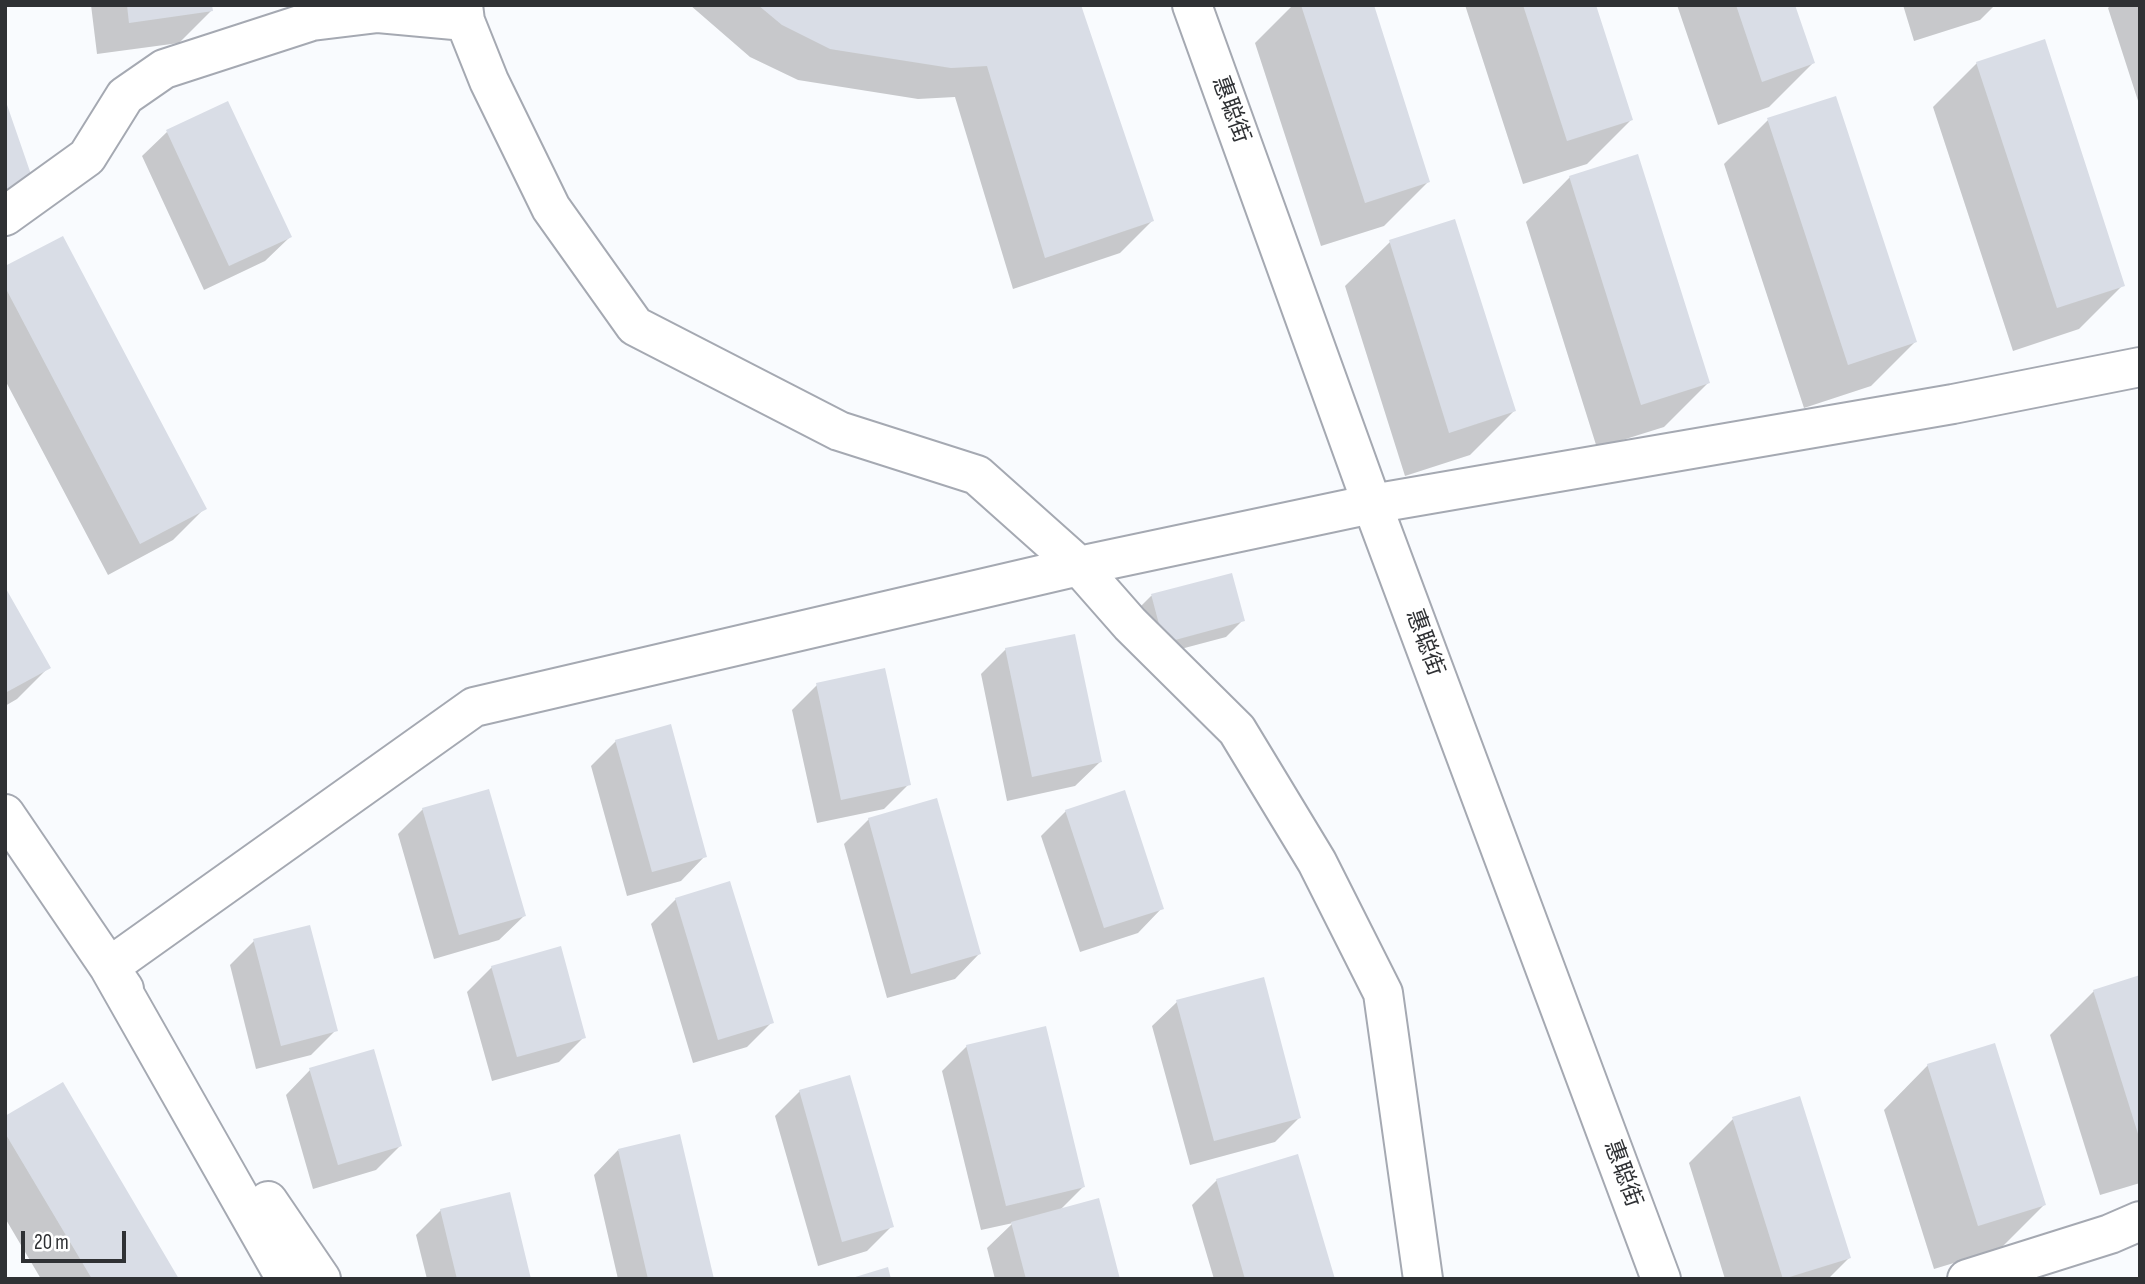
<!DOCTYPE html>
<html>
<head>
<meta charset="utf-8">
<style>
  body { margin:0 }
  #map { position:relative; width:2145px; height:1284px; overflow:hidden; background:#f9fbfe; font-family:"Sofia Sans Condensed",sans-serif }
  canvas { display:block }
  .frame { position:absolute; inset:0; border:7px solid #2f3134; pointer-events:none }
  .scale { position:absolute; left:21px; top:1231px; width:105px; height:32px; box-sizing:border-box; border:4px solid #2f3134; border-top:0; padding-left:9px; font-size:21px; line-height:24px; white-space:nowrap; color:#2f3134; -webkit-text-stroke:5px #fff; paint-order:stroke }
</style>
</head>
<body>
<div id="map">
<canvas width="2145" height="1284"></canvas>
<div class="frame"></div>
<div class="scale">20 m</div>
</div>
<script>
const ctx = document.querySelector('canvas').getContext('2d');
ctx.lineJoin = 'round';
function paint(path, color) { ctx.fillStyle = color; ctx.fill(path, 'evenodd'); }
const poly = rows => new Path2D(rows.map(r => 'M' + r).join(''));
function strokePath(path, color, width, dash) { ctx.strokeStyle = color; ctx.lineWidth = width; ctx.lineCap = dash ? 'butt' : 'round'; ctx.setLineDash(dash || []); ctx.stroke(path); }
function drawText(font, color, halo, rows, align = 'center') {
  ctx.font = font + ' "Sofia Sans Condensed","Noto Sans SC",sans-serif'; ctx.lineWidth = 5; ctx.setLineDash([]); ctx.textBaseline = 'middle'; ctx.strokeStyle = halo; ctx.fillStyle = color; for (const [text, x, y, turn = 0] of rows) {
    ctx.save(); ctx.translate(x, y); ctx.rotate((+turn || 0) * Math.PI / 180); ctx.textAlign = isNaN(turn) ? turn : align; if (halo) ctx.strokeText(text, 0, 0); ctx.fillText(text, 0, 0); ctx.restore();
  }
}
const shadow = poly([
  [91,5,210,5,211,11,179,43,97,54],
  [690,5,1079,5,1152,221,1120,253,1013,289,955,97,918,99,798,80,750,57],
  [1293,5,1372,5,1428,182,1384,226,1321,246,1255,43],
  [1465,5,1594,5,1631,120,1587,164,1523,184],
  [1677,5,1793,5,1813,63,1769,107,1718,125],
  [1903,5,1995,5,1980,20,1914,41],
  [2111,5,2140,5,2140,107,2108,8],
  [1977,63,2123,285,2079,329,2013,351,1933,107],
  [227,104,290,237,265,261,204,290,142,156,167,132],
  [1768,120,1915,342,1871,386,1804,408,1724,164],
  [1570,177,1708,383,1664,427,1597,448,1526,222],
  [1390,242,1514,411,1470,455,1405,476,1345,286],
  [5,268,205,508,173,540,108,575,5,380],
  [1231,575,1243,620,1226,637,1147,658,1135,612,1151,596],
  [5,590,49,667,17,699,5,706],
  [1006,649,1100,762,1075,786,1007,801,981,674],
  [817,685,909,784,884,809,817,823,792,710],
  [616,741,705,856,681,881,627,896,591,766],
  [423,809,524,916,499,940,434,959,398,834],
  [1066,811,1162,908,1138,933,1080,952,1041,836],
  [869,819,979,954,955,979,887,998,844,844],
  [676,899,772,1022,747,1047,693,1063,651,924],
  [254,941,336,1030,311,1055,256,1069,230,965],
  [492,967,584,1037,559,1062,492,1081,467,992],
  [2140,977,2140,1183,2100,1195,2050,1035,2094,991],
  [1177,1002,1300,1117,1275,1142,1190,1165,1152,1026],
  [967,1046,1083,1187,1059,1211,1119,1279,995,1279,987,1248,1013,1223,981,1230,942,1071],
  [1928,1065,2044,1205,2000,1249,1934,1269,1884,1110],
  [310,1070,400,1146,376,1170,313,1189,286,1095],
  [800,1091,892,1226,867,1251,818,1266,775,1116],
  [5,1118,177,1279,41,1279,5,1218],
  [1733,1119,1849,1258,1828,1279,1725,1279,1689,1163],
  [618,1150,712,1279,618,1279,594,1175],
  [1217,1180,1333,1279,1214,1279,1192,1205],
  [441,1210,529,1279,427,1279,416,1235]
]);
const building = poly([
  [127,5,212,5,213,11,129,23],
  [758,5,1081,5,1154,221,1045,258,987,66,951,68,830,49,782,25],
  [1301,5,1374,5,1430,182,1365,203],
  [1523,5,1596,5,1633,120,1567,141],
  [1736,5,1795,5,1815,63,1762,82],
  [2045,39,2125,286,2057,308,1976,62],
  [1836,96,1917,342,1848,365,1767,118],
  [5,99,34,183,5,192],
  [228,101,292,237,229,266,166,130],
  [1638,154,1710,383,1641,405,1569,176],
  [1455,219,1516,411,1449,433,1389,240],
  [63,236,207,509,140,544,5,287,5,266],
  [1232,573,1245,621,1164,643,1151,594],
  [5,587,51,668,5,693],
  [1075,634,1102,762,1032,777,1005,648],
  [885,668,911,785,841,800,816,683],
  [671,724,707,857,652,872,615,740],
  [489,789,526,916,459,935,422,808],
  [1125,790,1164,909,1104,928,1065,810],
  [937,798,981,954,911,974,868,818],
  [730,881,774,1023,718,1040,675,898],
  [310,925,338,1031,281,1046,253,939],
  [561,946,586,1038,517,1057,491,966],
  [2140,975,2140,1136,2139,1137,2093,990],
  [1264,977,1301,1118,1214,1141,1176,1000],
  [1046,1026,1085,1187,1006,1206,966,1045],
  [1995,1043,2046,1205,1978,1226,1927,1064],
  [374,1049,402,1146,338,1165,309,1068],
  [850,1075,894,1227,842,1242,799,1090],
  [63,1082,179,1279,92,1279,5,1133,5,1116],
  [1800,1096,1851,1258,1783,1279,1732,1117],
  [680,1134,714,1279,648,1279,618,1149],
  [1298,1154,1335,1279,1245,1279,1216,1179],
  [510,1192,531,1279,457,1279,440,1209],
  [1099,1198,1120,1279,1026,1279,1011,1222],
  [888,1267,891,1279,852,1279,852,1278]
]);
const minor = poly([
  [463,5,465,21,489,81,551,208,635,326,839,431,977,475,1079,566,1130,624,1237,730,1317,862,1383,993,1423,1279],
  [5,216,87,157,125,96,164,69,312,21,378,13,465,21],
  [5,814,124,989],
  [268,1201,321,1279],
  [286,1279,109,967,474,707,1079,566,1372,504,1953,404,2140,367],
  [1967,1279,2110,1234,2140,1221]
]);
const tertiary = poly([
  [1192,5,1372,504,1661,1279]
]);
const streetNames = [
  ["惠聪街",1230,110,70],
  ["惠聪街",1424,643,70],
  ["惠聪街",1622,1174,70]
];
paint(shadow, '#0003');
paint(building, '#d9dde6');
strokePath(minor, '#a5a9b2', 42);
strokePath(tertiary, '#a5a9b2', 42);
strokePath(minor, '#fff', 38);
strokePath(tertiary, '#fff', 38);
drawText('23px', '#2f3134', '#fff', streetNames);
</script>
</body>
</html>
